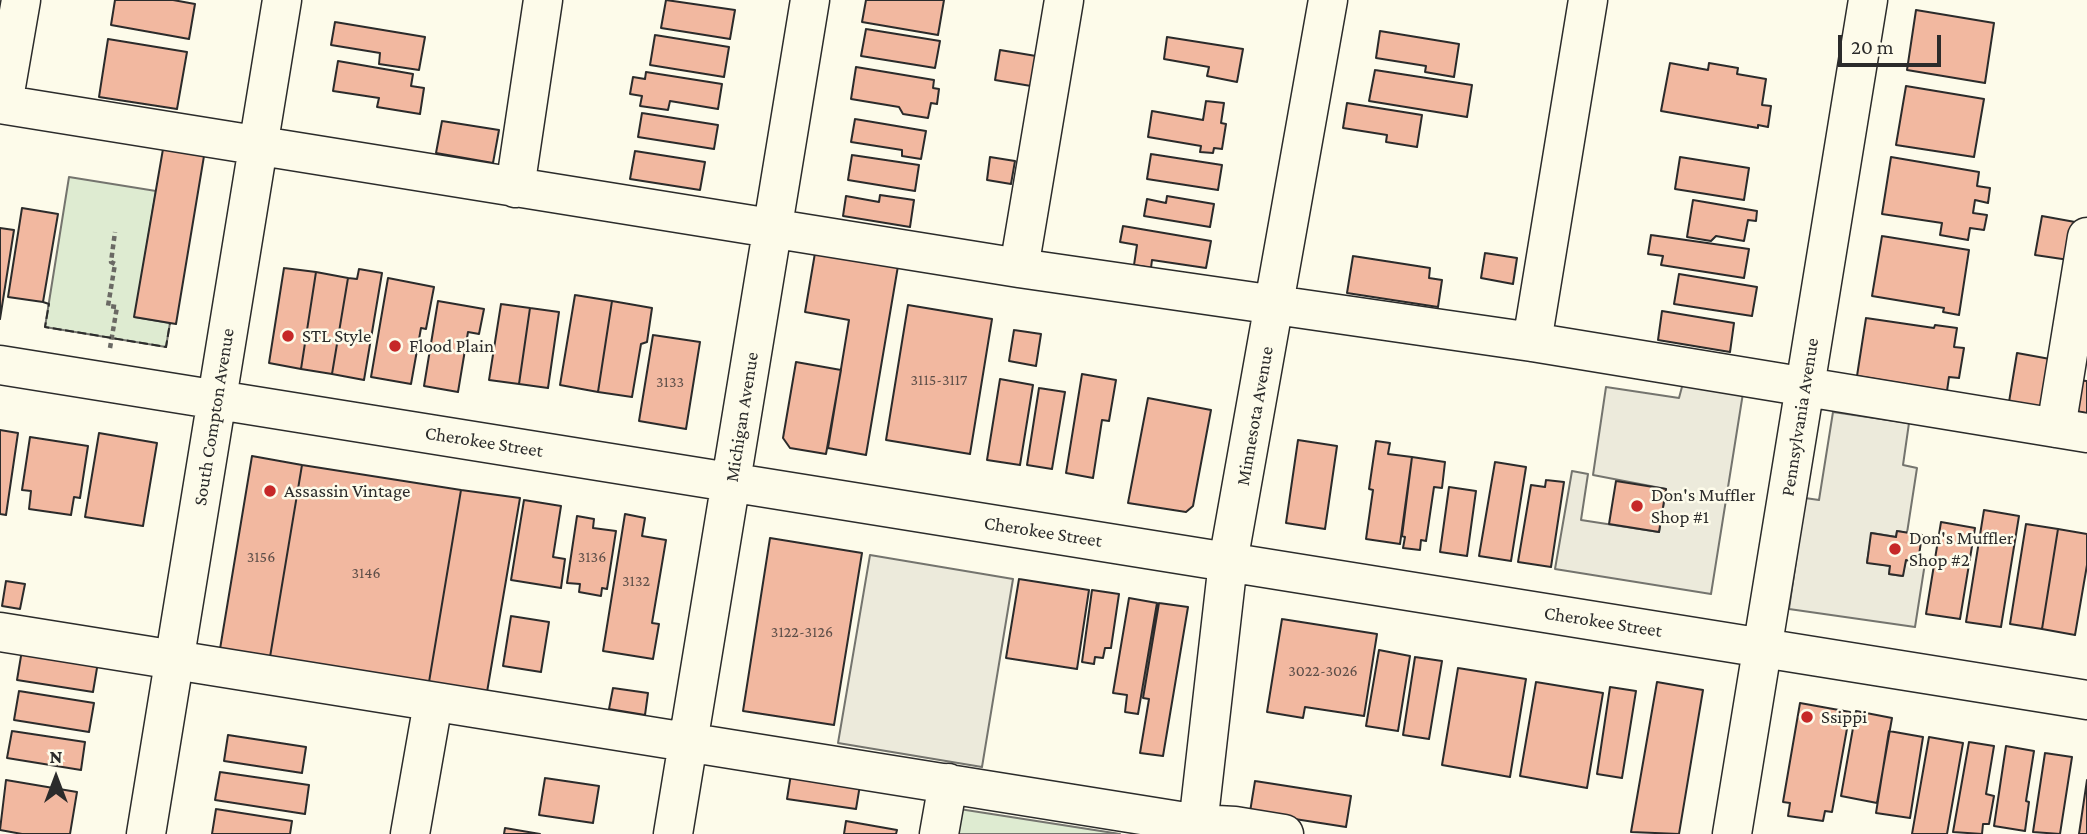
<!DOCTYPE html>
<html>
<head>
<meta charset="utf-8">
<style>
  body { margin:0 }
  #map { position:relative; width:2087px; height:834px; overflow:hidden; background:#fdfbea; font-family:"Crimson Pro",serif }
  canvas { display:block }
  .north { position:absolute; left:21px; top:743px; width:70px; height:70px; -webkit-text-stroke:5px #fdfbea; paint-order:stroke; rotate:0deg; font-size:19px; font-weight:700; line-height:28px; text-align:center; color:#2b2b2b }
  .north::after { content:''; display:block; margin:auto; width:24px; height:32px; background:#2b2b2b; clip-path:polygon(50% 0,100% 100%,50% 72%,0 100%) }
  .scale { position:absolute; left:1838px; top:35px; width:103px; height:32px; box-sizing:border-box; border:4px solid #2b2b2b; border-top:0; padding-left:9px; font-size:21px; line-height:24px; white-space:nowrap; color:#2b2b2b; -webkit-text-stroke:5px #fdfbea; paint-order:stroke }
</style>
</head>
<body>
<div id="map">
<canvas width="2087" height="834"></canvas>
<div class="north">N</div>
<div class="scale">20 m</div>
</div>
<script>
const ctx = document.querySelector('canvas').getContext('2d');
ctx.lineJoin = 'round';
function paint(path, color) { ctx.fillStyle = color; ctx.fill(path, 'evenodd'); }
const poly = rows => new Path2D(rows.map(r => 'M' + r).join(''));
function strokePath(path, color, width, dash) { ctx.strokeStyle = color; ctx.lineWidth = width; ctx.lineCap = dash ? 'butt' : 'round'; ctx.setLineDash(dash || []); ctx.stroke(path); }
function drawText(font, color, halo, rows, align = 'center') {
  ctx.font = font + ' "Crimson Pro",serif'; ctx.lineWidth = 5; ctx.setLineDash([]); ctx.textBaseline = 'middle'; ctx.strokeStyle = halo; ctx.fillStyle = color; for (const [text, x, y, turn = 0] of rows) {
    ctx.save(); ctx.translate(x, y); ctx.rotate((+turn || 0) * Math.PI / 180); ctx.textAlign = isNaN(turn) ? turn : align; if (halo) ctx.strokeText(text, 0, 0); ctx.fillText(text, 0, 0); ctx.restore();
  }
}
const green = poly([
  [69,177,156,191,135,317,170,323,166,347,45,327,69,177],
  [953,808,1120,834,949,834,953,808]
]);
const parking = poly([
  [1683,383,1743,393,1711,594,1555,569,1572,471,1588,474,1581,520,1659,532,1666,489,1593,475,1606,387,1679,398,1683,383],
  [1833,412,1909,423,1903,465,1917,468,1907,533,1897,531,1896,537,1872,533,1867,562,1890,566,1889,574,1902,576,1906,560,1925,563,1915,627,1789,609,1805,498,1819,500,1833,412],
  [870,555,1013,579,982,767,838,743,870,555]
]);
const building = poly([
  [115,0,173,0,195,4,189,39,111,25,115,0],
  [666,0,735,10,730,39,661,28,666,0],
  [866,0,944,0,938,35,862,22,866,0],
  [1916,10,1994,23,1985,83,1907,70,1916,10],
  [335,22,425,37,419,70,379,64,380,53,331,45,335,22],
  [866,29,940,41,935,68,861,56,866,29],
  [1380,31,1459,44,1454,77,1425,72,1426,66,1376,58,1380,31],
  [655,35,729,47,724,77,650,65,655,35],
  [1167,37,1243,49,1237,82,1207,76,1209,67,1164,59,1167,37],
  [108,39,187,52,177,109,99,97,108,39],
  [1000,50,1036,56,1031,86,995,80,1000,50],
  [338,61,413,74,411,86,424,88,420,114,377,107,379,98,333,91,338,61],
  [1670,63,1708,70,1709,63,1738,68,1737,74,1766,79,1762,105,1771,106,1768,127,1758,125,1758,128,1661,111,1670,63],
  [856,67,934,80,933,88,939,89,937,104,931,103,928,118,903,114,899,107,851,99,856,67],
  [1375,70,1472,85,1467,117,1369,101,1375,70],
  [646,72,722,84,718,109,670,101,668,110,640,106,642,96,630,94,633,77,645,79,646,72],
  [1906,86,1984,99,1974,157,1896,145,1906,86],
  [1206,101,1224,103,1221,123,1226,124,1222,149,1214,148,1213,153,1200,152,1201,146,1148,137,1152,111,1203,120,1206,101],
  [1347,103,1422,115,1417,147,1386,142,1387,135,1343,128,1347,103],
  [642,113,718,125,714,149,638,137,642,113],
  [855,119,926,131,921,159,902,156,902,150,851,142,855,119],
  [442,121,499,130,493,163,436,153,442,121],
  [163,149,204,156,176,324,134,317,163,149],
  [635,151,705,162,700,190,630,179,635,151],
  [1151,154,1222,165,1218,190,1147,179,1151,154],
  [852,155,919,165,915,191,848,180,852,155],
  [990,157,1015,161,1011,184,987,180,990,157],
  [1680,157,1749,168,1744,200,1675,189,1680,157],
  [1891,157,1979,172,1977,186,1990,188,1988,203,1975,200,1973,213,1987,215,1984,230,1970,228,1968,240,1940,235,1942,223,1882,214,1891,157],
  [880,195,914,200,910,227,843,216,846,196,879,202,880,195],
  [1167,196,1214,204,1210,227,1144,216,1147,199,1166,203,1167,196],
  [1693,200,1757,211,1756,221,1748,220,1744,241,1716,236,1711,241,1687,237,1693,200],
  [22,208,58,214,43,302,8,297,22,208],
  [2042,216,2075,222,2069,260,2035,255,2042,216],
  [1123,226,1211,241,1206,268,1152,260,1151,268,1134,265,1137,245,1120,242,1123,226],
  [0,228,14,230,0,319,0,228],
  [1651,235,1749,249,1744,278,1661,265,1663,256,1648,254,1651,235],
  [1882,236,1969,250,1959,315,1943,312,1944,308,1872,296,1882,236],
  [815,253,898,266,866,455,828,448,849,320,805,312,815,253],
  [1485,253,1517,258,1513,284,1481,278,1485,253],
  [1353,256,1430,268,1429,278,1442,280,1438,307,1347,293,1353,256],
  [284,268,316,272,301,369,269,363,284,268],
  [359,269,382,273,364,380,332,374,348,278,357,279,359,269],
  [316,272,348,278,332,374,301,369,316,272],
  [1679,274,1757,287,1752,316,1674,304,1679,274],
  [388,278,434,287,426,329,421,328,411,384,371,377,388,278],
  [575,295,612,301,598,392,560,385,575,295],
  [438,301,484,309,479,334,468,332,458,392,424,386,438,301],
  [612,301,652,308,647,342,641,344,632,397,598,392,612,301],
  [501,304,530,308,519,384,489,380,501,304],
  [908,305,992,319,970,454,886,440,908,305],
  [530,308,559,312,548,388,519,384,530,308],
  [1662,311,1734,323,1730,352,1658,340,1662,311],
  [1866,318,1934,328,1935,325,1957,328,1954,347,1964,348,1959,378,1949,377,1947,391,1857,376,1866,318],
  [1014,330,1041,334,1036,366,1009,361,1014,330],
  [653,335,700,342,686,429,639,421,653,335],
  [2017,353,2050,359,2042,407,2009,402,2017,353],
  [796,362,841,370,826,454,790,448,783,438,796,362],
  [1082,374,1116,380,1109,421,1102,420,1093,478,1066,473,1082,374],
  [1000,379,1033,385,1020,465,987,460,1000,379],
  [2076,380,2087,381,2087,413,2071,410,2076,380],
  [1039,388,1065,392,1052,469,1027,465,1039,388],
  [1148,398,1211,410,1193,506,1186,512,1128,503,1148,398],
  [0,430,18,433,6,515,0,514,0,430],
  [99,433,157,443,143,526,85,517,99,433],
  [30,437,88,446,80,498,74,497,71,515,29,509,31,491,22,490,30,437],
  [1298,440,1337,446,1325,529,1286,523,1298,440],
  [1376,441,1390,443,1388,454,1412,457,1400,544,1366,539,1373,490,1369,489,1376,441],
  [252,456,302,465,270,657,220,649,252,456],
  [1412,457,1445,462,1442,488,1434,487,1426,541,1421,540,1420,550,1403,548,1405,537,1402,536,1412,457],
  [1495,462,1526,467,1511,561,1479,556,1495,462],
  [302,465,461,490,429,682,270,657,302,465],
  [1546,480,1564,482,1551,567,1518,562,1531,485,1545,487,1546,480],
  [1616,481,1666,489,1659,532,1609,524,1616,481],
  [1449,487,1476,491,1467,556,1440,552,1449,487],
  [461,490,520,498,487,692,429,682,461,490],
  [524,500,561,506,553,557,565,559,561,588,511,580,524,500],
  [1984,510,2019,516,2001,627,1966,622,1984,510],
  [625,514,645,518,642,536,666,540,652,623,659,624,653,659,603,651,625,514],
  [577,516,594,519,593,528,616,531,607,589,602,588,601,596,579,592,580,584,567,583,577,516],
  [1941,522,1975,528,1960,619,1926,614,1941,522],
  [2026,524,2058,529,2042,629,2010,624,2026,524],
  [2058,529,2087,534,2087,565,2075,635,2042,629,2058,529],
  [1897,531,1922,535,1918,562,1906,560,1903,576,1889,574,1890,566,1867,563,1871,533,1896,537,1897,531],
  [770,538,862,553,834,725,743,711,770,538],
  [1019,579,1089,590,1077,669,1006,658,1019,579],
  [6,581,25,584,20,609,2,606,6,581],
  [1092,590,1119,594,1111,648,1105,648,1103,658,1095,657,1094,664,1082,662,1092,590],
  [1129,598,1157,603,1138,714,1125,712,1127,695,1113,693,1129,598],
  [1159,603,1188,607,1163,756,1140,753,1149,699,1143,698,1159,603],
  [511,616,549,622,541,672,503,666,511,616],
  [1282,619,1377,634,1364,716,1305,707,1303,718,1267,712,1282,619],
  [22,650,98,662,93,692,17,680,22,650],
  [1379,650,1410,656,1398,731,1366,726,1379,650],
  [1415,657,1442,661,1429,739,1403,735,1415,657],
  [1458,668,1526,679,1510,777,1442,765,1458,668],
  [1536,682,1603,693,1587,788,1520,776,1536,682],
  [1657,682,1703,690,1679,834,1631,832,1657,682],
  [1610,687,1636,691,1622,778,1597,774,1610,687],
  [613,688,648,693,645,715,609,709,613,688],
  [19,691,94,703,89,732,14,720,19,691],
  [1800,703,1850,712,1832,812,1825,811,1823,821,1788,816,1790,803,1783,802,1800,703],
  [1856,711,1892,718,1877,803,1841,796,1856,711],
  [12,731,85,742,81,770,7,758,12,731],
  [1889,731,1923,737,1910,818,1876,813,1889,731],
  [228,735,306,747,302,773,224,761,228,735],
  [1929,737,1963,743,1947,834,1912,834,1929,737],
  [1969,742,1994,746,1986,794,1994,796,1989,824,1983,824,1982,834,1953,832,1969,742],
  [2006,746,2034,751,2026,801,2029,802,2025,831,1994,826,2006,746],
  [2045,753,2072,757,2060,834,2033,832,2045,753],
  [220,772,309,785,305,814,215,800,220,772],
  [791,774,860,785,856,809,787,799,791,774],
  [545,778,599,786,593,823,539,815,545,778],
  [6,780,77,792,70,834,22,834,0,830,6,780],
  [2087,780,2087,834,2079,834,2087,780],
  [1255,781,1351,796,1346,827,1250,812,1255,781],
  [216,809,292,821,290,834,212,834,216,809],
  [846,821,897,830,896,834,844,834,846,821],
  [505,828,540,834,504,834,505,828]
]);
const path = poly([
  [110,348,117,307,108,306,115,264,111,262,115,232]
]);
const minor = poly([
  [0,104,1019,268,1532,342,2087,433],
  [3,104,21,0],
  [515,188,543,0],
  [1019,268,1064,0],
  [1532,342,1588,0],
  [0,365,2087,700],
  [2056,428,2087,237],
  [0,632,1198,824,1235,826,1284,834],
  [146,834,282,0],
  [410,834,433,703],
  [673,834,810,0],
  [939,834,948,783],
  [1197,834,1228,562,1328,0],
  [1732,834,1868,0]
]);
const fence = poly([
  [43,302,49,304,45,327,112,338,166,347,170,323]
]);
const markers = [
  [288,336,7,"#c62828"],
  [395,346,7,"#c62828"],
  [270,491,7,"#c62828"],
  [1637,506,7,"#c62828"],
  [1895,549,7,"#c62828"],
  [1807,717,7,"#c62828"]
];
const numberNames = [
  ["3115-3117",939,380],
  ["3133",670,382],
  ["3156",261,557],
  ["3136",592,557],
  ["3146",366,573],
  ["3132",636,581],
  ["3122-3126",802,632],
  ["3022-3026",1323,671]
];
const poiNames = [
  ["STL Style",302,336],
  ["Flood Plain",409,346],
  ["Assassin Vintage",284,491],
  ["Don's Muffler",1651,495],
  ["Shop #1",1651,517],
  ["Don's Muffler",1909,538],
  ["Shop #2",1909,560],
  ["Ssippi",1821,717]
];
const streetNames = [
  ["Minnesota Avenue",1255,416,-80],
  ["South Compton Avenue",214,417,-81],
  ["Michigan Avenue",742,417,-81],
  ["Pennsylvania Avenue",1800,417,-81],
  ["Cherokee Street",484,442,9],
  ["Cherokee Street",1043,532,9],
  ["Cherokee Street",1603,622,9]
];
paint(green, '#deebd1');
strokePath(green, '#74746e', 2);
paint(parking, '#eceadb');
strokePath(parking, '#74746e', 2);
paint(building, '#f2b8a0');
strokePath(building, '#2b2b2b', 2);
strokePath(minor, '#2b2b2b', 41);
strokePath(path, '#6a6964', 4.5, [5, 3.5]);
strokePath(minor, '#fdfbea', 38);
strokePath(fence, '#2b2b2b', 2, [9, 3.5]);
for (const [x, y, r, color] of markers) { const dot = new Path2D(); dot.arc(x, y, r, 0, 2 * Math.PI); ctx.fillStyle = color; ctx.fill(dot); strokePath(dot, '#fdfbea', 2.5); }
drawText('16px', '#5d4e48', null, numberNames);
drawText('19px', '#2b2b2b', '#fdfbea', poiNames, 'left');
drawText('19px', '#2b2b2b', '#fdfbea', streetNames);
</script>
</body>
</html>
